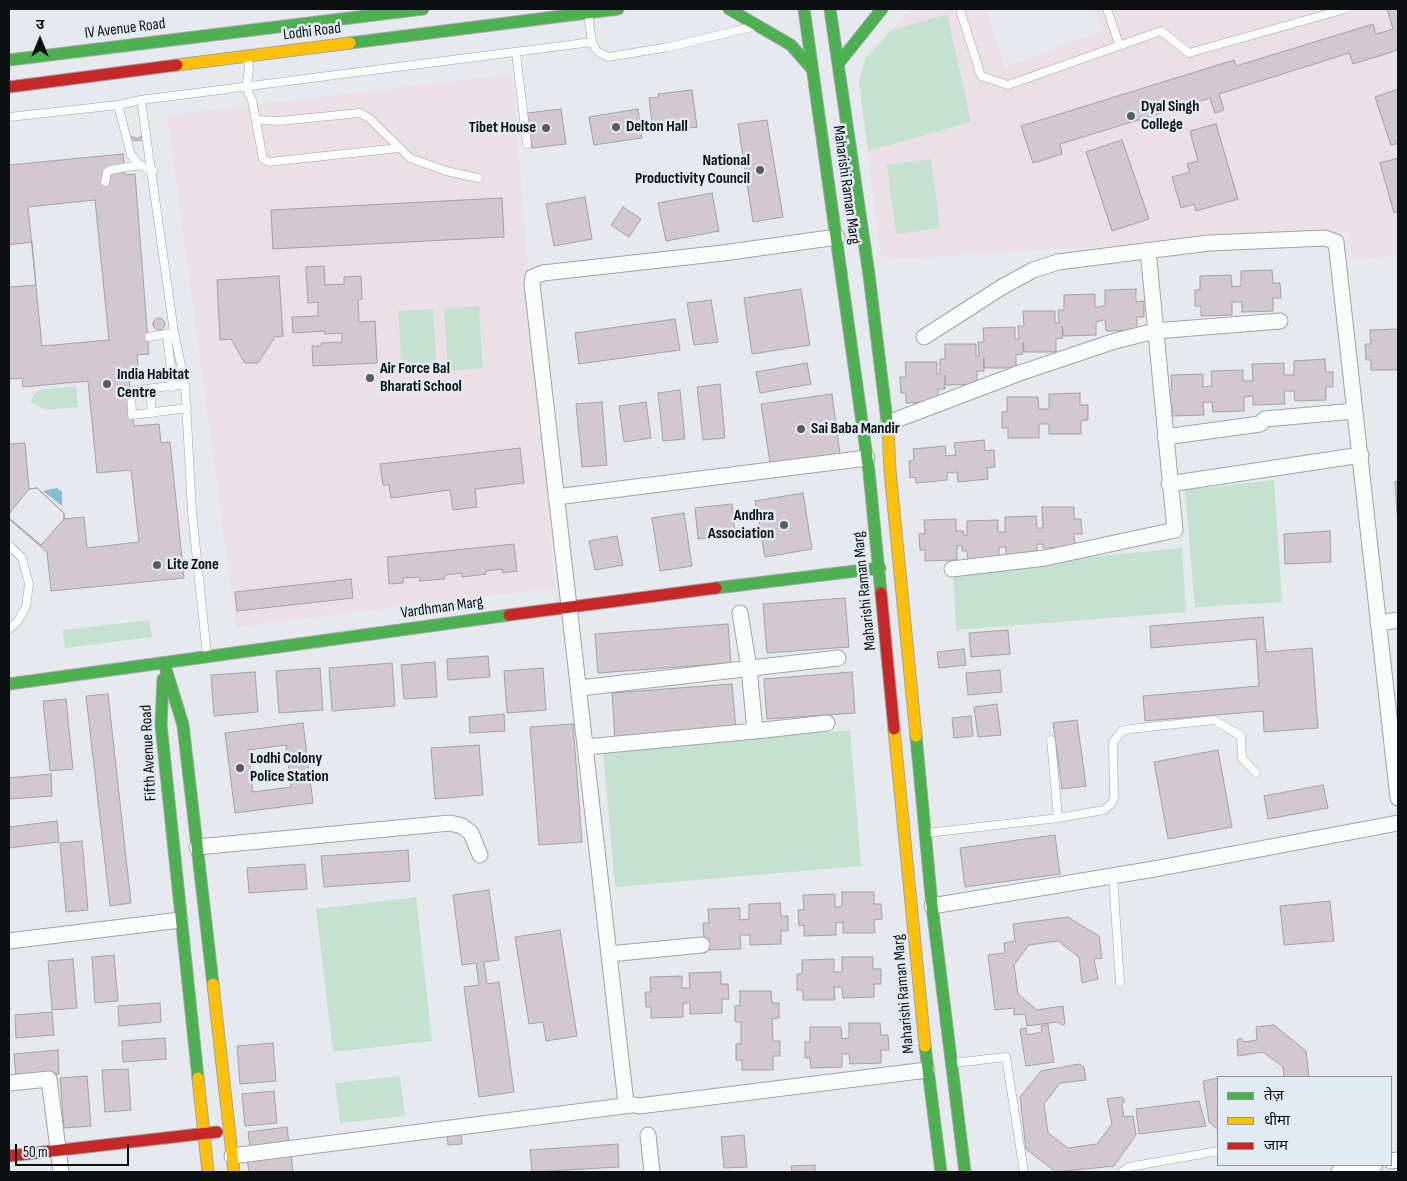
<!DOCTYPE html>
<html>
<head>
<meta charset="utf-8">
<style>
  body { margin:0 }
  #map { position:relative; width:1407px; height:1181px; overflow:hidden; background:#e6eaee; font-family:"Sofia Sans Condensed","Noto Sans Devanagari",sans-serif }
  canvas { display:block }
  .frame { position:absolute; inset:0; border:10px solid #0d1012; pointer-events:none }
  .legend { position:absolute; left:1217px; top:1076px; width:175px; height:90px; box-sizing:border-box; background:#e2eaf2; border:1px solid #8d9398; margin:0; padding:6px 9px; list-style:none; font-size:15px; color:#0d1012 }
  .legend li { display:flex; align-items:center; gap:10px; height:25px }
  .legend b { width:25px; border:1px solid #8d9398 }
  .north { position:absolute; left:15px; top:15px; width:50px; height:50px; -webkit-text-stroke:4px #e2eaf2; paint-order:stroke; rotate:0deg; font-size:14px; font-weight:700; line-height:20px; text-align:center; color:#0d1012 }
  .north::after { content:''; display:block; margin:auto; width:18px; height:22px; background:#0d1012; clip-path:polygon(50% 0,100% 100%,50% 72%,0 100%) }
  .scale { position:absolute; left:15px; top:1144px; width:114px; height:22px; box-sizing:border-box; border:2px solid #0d1012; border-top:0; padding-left:6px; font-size:15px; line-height:18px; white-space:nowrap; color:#0d1012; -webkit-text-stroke:4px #e2eaf2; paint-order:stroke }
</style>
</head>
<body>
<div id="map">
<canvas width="1407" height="1181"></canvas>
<div class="frame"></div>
<ul class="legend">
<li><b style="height:6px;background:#4caf50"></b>तेज़</li>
<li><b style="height:6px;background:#ffc107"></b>धीमा</li>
<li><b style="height:6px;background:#c62828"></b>जाम</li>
</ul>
<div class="north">उ</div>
<div class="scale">50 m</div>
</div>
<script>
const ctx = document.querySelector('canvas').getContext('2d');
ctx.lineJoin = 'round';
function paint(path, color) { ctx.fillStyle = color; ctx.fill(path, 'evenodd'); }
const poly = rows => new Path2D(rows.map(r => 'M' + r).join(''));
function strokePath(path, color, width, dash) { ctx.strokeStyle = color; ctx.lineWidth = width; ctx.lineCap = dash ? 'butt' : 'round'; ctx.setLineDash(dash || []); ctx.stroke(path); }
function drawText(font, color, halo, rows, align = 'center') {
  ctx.font = font + ' "Sofia Sans Condensed",sans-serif'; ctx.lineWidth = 5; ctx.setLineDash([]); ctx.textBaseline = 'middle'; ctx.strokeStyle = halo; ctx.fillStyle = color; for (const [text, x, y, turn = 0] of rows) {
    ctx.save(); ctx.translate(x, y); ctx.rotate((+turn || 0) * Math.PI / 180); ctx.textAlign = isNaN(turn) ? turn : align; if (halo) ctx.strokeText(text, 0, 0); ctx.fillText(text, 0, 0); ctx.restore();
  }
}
const education = poly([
  [917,9,986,9,1005,67,1101,31,1094,9,1398,9,1398,255,1352,261,1348,232,881,260,859,82,865,59,907,12],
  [512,74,555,588,236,627,167,115]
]);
const green = poly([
  [947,14,971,122,868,151,859,82,865,59,890,31],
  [931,159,940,228,896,234,887,165],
  [479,306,483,368,448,371,444,308],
  [433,309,437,372,402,374,398,311],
  [76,386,78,407,45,410,30,401,38,390],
  [1274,480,1282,602,1195,607,1185,490],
  [1182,548,1186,612,956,630,953,570],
  [149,620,152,637,65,648,63,630],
  [850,730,861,866,615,887,603,751],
  [416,897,432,1041,333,1052,316,909],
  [400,1076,405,1116,340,1123,335,1083]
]);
const water = poly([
  [57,488,62,492,62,506,43,491]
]);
const building = poly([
  [1387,9,1398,9,1398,50,1353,64,1349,53,1219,94,1224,110,1215,113,1210,98,1060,144,1062,154,1033,163,1021,126,1234,60,1236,66,1373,24,1376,34,1393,29,1387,9],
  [1398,89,1398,143,1391,145,1375,97,1398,89],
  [692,90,697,127,666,131,665,122,652,123,649,98,659,97,658,94,692,90],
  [561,109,566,144,532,148,527,113,561,109],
  [638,109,642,138,594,145,589,117,638,109],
  [767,120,783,217,753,222,738,124,767,120],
  [1216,124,1238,199,1196,211,1194,204,1181,208,1172,177,1190,172,1187,164,1198,161,1190,131,1216,124],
  [143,136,143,140,129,141,129,137,135,137,135,139,143,136],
  [1122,140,1149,219,1112,231,1086,152,1122,140],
  [123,154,125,175,135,174,149,354,137,355,139,377,129,378,134,426,159,424,161,443,170,442,184,578,51,591,47,552,9,519,9,444,25,443,29,489,37,488,64,513,64,519,84,517,87,548,139,542,131,470,97,473,88,381,23,387,22,378,9,379,9,165,123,154],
  [95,200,109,340,42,346,28,207,95,200],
  [1398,158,1398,211,1394,213,1380,163,1398,158],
  [712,193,719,231,666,241,658,203,712,193],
  [585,197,592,239,554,246,546,204,585,197],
  [502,198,504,237,273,249,271,210,502,198],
  [623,207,641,219,629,237,611,225,623,207],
  [32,242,36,285,9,287,9,245,32,242],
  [324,266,325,285,344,284,344,277,361,276,362,299,358,300,359,322,375,321,377,363,313,366,312,346,321,346,321,343,342,342,342,333,325,334,325,331,293,333,292,317,318,316,318,302,308,303,306,267,324,266],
  [1272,270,1273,283,1280,283,1281,298,1273,298,1273,311,1242,312,1242,302,1232,302,1232,315,1201,316,1201,306,1195,306,1195,290,1200,290,1200,276,1231,275,1232,287,1241,286,1241,271,1272,270],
  [279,276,283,336,275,337,258,363,245,363,231,339,220,340,217,280,279,276],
  [801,289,810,345,752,354,744,298,801,289],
  [1136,289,1136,302,1144,301,1144,317,1137,317,1137,330,1106,331,1105,320,1103,320,1096,322,1096,335,1064,336,1062,326,1063,338,1056,339,1056,352,1024,352,1023,342,1023,354,1016,355,1016,368,984,368,984,358,984,371,977,371,977,384,946,385,945,375,945,389,938,389,938,402,906,403,906,393,901,393,900,377,906,377,905,362,937,362,937,374,940,374,940,359,945,359,945,344,976,344,976,356,979,356,978,342,984,342,983,328,1015,327,1015,339,1019,339,1018,326,1024,326,1023,311,1055,311,1055,323,1059,323,1058,310,1064,310,1064,295,1095,294,1095,307,1100,307,1105,305,1105,290,1136,289],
  [711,300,718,342,694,345,687,303,711,300],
  '153 324a6 6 0 1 1 12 0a6 6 0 1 1-12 0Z',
  [675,319,680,350,579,364,575,333,675,319],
  [1398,329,1398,370,1371,370,1371,360,1366,360,1365,344,1371,344,1370,330,1398,329],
  [1325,359,1326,372,1333,372,1333,387,1326,387,1326,400,1295,401,1294,391,1284,391,1285,404,1253,405,1253,396,1244,397,1244,411,1213,412,1212,402,1203,402,1204,415,1172,416,1172,405,1167,406,1166,390,1172,390,1171,375,1203,374,1203,387,1212,386,1211,371,1243,370,1243,381,1253,381,1252,364,1284,363,1284,375,1294,375,1294,361,1325,359],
  [807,363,811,384,760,393,756,372,807,363],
  [720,384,725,438,703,440,697,387,720,384],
  [680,390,685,439,663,441,658,393,680,390],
  [1080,393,1080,405,1088,405,1088,420,1081,421,1081,434,1049,434,1049,424,1039,424,1039,438,1008,438,1008,428,1002,428,1002,412,1007,412,1007,397,1038,397,1039,409,1049,409,1049,394,1080,393],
  [832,394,840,454,770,463,761,404,832,394],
  [602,402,607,465,582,467,576,404,602,402],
  [646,402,651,438,624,442,619,406,646,402],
  [984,440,985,451,994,450,995,467,987,468,988,479,958,482,957,472,947,473,947,480,916,483,915,477,910,478,909,461,914,460,913,449,945,446,946,456,956,455,954,443,984,440],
  [520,448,524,483,475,489,477,507,453,510,450,490,391,498,389,485,383,485,380,464,520,448],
  [1398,481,1398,526,1395,482,1398,481],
  [37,488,64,513,64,519,41,545,9,518,9,514,29,489,37,488],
  [803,493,812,549,765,557,755,501,803,493],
  [732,504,735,535,698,539,695,508,732,504],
  [1042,507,1074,507,1074,519,1081,519,1082,534,1074,534,1075,547,1043,548,1043,544,1037,544,1037,557,1006,558,1006,547,999,547,999,561,968,562,967,551,962,551,962,546,957,546,957,560,925,561,925,550,920,550,919,534,925,534,924,520,956,519,956,531,963,531,964,535,967,535,967,521,998,520,998,532,1005,532,1005,517,1036,516,1037,528,1043,528,1042,507],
  [684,513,692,566,660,571,652,518,684,513],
  [1330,531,1331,562,1285,564,1284,534,1330,531],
  [617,536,623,565,595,570,589,541,617,536],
  [514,544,517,571,503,573,502,569,486,571,486,574,462,577,462,573,445,575,445,579,420,581,420,577,403,578,403,583,389,584,387,557,514,544],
  [351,579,353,598,237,611,235,592,351,579],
  [845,598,849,647,767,653,763,604,845,598],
  [1263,617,1266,652,1312,648,1318,728,1264,732,1263,711,1145,721,1143,696,1259,686,1256,639,1151,648,1150,626,1263,617],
  [728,624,731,663,598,673,595,634,728,624],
  [1008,630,1010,654,971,657,969,633,1008,630],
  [964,649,966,665,939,668,937,652,964,649],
  [488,656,490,677,448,680,447,659,488,656],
  [435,662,437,697,404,699,401,665,435,662],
  [392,663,395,706,332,711,329,668,392,663],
  [320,668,323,710,279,713,276,671,320,668],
  [543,668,546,710,507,713,504,671,543,668],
  [1000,670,1002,692,968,695,966,673,1000,670],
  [255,672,258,712,214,716,211,675,255,672],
  [852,672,855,713,767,719,764,679,852,672],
  [732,684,736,730,615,739,612,693,732,684],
  [108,694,131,903,110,906,86,696,108,694],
  [66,699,73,769,50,771,43,701,66,699],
  [997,704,1001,735,978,737,974,707,997,704],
  [504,714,505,731,470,733,469,717,504,714],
  [971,716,973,736,954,738,952,718,971,716],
  [1077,720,1086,786,1062,789,1053,723,1077,720],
  [303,723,313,803,235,813,225,733,303,723],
  [286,745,291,787,253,792,248,750,286,745],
  [573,724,582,842,539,845,530,727,573,724],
  [479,745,483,795,435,799,431,748,479,745],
  [1218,750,1232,827,1168,839,1154,762,1218,750],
  [51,774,52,796,9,799,9,778,51,774],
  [1323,785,1328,808,1268,819,1264,796,1323,785],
  [57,821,59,842,9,848,9,827,57,821],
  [1055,835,1060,874,965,887,960,848,1055,835],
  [82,841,88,910,66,912,60,843,82,841],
  [408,850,410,881,324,887,321,856,408,850],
  [305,864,307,889,249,893,247,868,305,864],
  [489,890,499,960,484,962,487,984,499,982,514,1092,479,1097,464,987,479,985,476,963,462,965,453,895,489,890],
  [842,892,874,892,874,904,881,904,882,919,874,920,875,933,843,933,843,922,836,923,836,935,804,936,804,925,799,926,798,910,804,910,803,895,835,894,835,907,842,907,842,892],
  [1330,901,1334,941,1284,945,1280,906,1330,901],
  [780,903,781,916,788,916,788,931,781,931,781,944,750,945,750,935,740,935,741,949,709,950,709,939,704,939,703,923,709,923,708,909,740,908,740,920,749,919,749,904,780,903],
  [1068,917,1099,936,1102,958,1094,959,1098,979,1082,983,1079,957,1058,941,1029,945,1014,965,1018,994,1037,1010,1063,1006,1065,1024,1062,1025,1058,1022,1027,1026,1025,1014,1014,1015,1014,1008,995,1010,988,955,1005,953,1004,943,1015,941,1013,924,1068,917],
  [560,930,577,1036,546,1041,543,1022,529,1024,515,937,560,930],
  [114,955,118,1001,95,1003,92,957,114,955],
  [842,957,873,957,873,969,881,969,881,984,874,984,874,997,843,998,842,987,834,987,835,1000,803,1000,803,990,797,990,797,974,802,974,802,960,834,959,834,972,842,972,842,957],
  [73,959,77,1008,52,1010,48,961,73,959],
  [721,972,721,984,728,984,729,999,722,999,722,1013,690,1014,690,1003,683,1003,683,1017,651,1018,651,1007,646,1007,645,992,651,992,650,977,682,976,682,988,690,988,689,973,721,972],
  [740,991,771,991,772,1003,779,1003,779,1018,772,1019,773,1041,780,1041,780,1056,773,1056,773,1070,742,1070,742,1060,736,1060,736,1044,741,1044,741,1022,735,1022,735,1006,740,1006,740,991],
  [160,1003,161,1022,119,1026,118,1006,160,1003],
  [52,1012,54,1035,16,1038,15,1015,52,1012],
  [849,1023,880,1023,881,1035,888,1035,889,1050,881,1050,881,1063,850,1064,849,1054,842,1054,842,1067,811,1068,810,1058,805,1058,805,1042,810,1042,810,1027,841,1027,842,1039,849,1038,849,1023],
  [1048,1025,1054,1062,1026,1066,1020,1029,1026,1028,1027,1035,1042,1032,1041,1026,1048,1025],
  [1274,1025,1306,1051,1309,1077,1284,1077,1283,1067,1263,1052,1238,1056,1237,1040,1241,1038,1244,1042,1257,1040,1256,1027,1274,1025],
  [165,1038,166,1059,123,1062,122,1041,165,1038],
  [273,1043,276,1081,240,1084,237,1046,273,1043],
  [58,1050,59,1074,16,1077,14,1054,58,1050],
  [1079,1064,1084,1067,1086,1080,1060,1083,1044,1104,1048,1133,1068,1148,1097,1144,1112,1124,1107,1099,1121,1097,1125,1100,1122,1105,1124,1117,1133,1116,1136,1135,1114,1166,1056,1172,1026,1149,1020,1097,1041,1071,1079,1064],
  [128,1069,131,1110,105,1112,102,1070,128,1069],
  [87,1076,91,1126,64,1128,60,1078,87,1076],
  [1218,1078,1218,1130,1209,1122,1203,1081,1218,1078],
  [274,1091,277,1123,245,1126,242,1094,274,1091],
  [1199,1101,1206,1126,1139,1134,1136,1109,1199,1101],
  [287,1127,289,1144,250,1148,248,1132,287,1127],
  [461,1133,462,1144,448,1145,447,1134,461,1133],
  [744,1135,747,1167,724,1168,721,1137,744,1135],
  [618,1144,619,1167,532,1172,530,1150,618,1144],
  [291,1153,293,1172,249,1172,247,1158,291,1153],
  [815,1165,815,1172,792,1172,791,1166,815,1165]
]);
const lane = poly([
  [1107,9,1119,44],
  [961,13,981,76,1008,85,1161,31,1189,53,1345,9],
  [588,14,592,42,597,51,608,57,669,47,752,27],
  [516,53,527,144],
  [248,58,249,70,246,88,252,100,263,159,269,162,399,148],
  [118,105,131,155,140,165,153,171],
  [9,117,118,105,141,100],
  [256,120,279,121,360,113,369,118,410,158,446,171,478,178],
  [105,182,107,172,110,170,140,165],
  [167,335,173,387],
  [149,337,172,333],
  [185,384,131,391,132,415,187,408],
  [150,389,152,413],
  [9,545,22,558,29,584,26,607,17,622,9,629],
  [207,655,192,512,185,384,174,332,141,100,592,42],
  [1051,740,1058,818],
  [927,833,1058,818,1104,810,1112,803,1114,798,1113,742,1122,731,1130,729,1214,720,1241,736,1242,758,1256,773],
  [1113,876,1120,983],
  [953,1063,1006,1057,1024,1172],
  [1122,1172,1129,1167,1218,1151]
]);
const street = poly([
  [837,237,723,253,543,273,533,277,532,284,626,1103,639,1106,927,1070],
  [924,337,1002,287,1033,270,1058,262,1209,243,1325,238,1336,242,1398,798],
  [888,423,1017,374,1115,341,1155,331,1280,321],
  [1165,437,1260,424,1265,419,1355,411],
  [1169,484,1361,455],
  [556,497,867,458],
  [952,569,1045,558,1175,530,1148,250],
  [1378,623,1398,620],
  [580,688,838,658],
  [755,731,827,723],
  [586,747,755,731,749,668,740,613],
  [197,847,450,823,462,826,471,833,480,855],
  [932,906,1154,869,1398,823],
  [9,941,180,920],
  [609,954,702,945],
  [9,1083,49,1079,61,1172],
  [648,1135,652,1172],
  [232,1156,631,1105],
  [1391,1161,1398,1160],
  [1339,1172,1375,1165]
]);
const fast = poly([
  [729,9,791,45,812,69],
  [804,9,869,472,881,593],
  [830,9,869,275,888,429],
  [350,43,618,9],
  [9,60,423,9],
  [838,64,882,9],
  [716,588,880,568],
  [164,663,183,725,213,984],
  [163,679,161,725,198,1078],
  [9,684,509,615],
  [916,736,932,906,965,1172],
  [925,1046,941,1172]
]);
const slow = poly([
  [177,65,350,43],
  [888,429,890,471,916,736],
  [894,729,925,1046],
  [213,984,234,1172],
  [198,1078,208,1172]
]);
const jam = poly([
  [9,87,177,65],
  [881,593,894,729],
  [509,615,716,588],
  [9,1156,217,1132]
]);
const markers = [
  [1131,116,5,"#595c5f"],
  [616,127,5,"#595c5f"],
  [546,128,5,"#595c5f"],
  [760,170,5,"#595c5f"],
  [370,378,5,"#595c5f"],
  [107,384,5,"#595c5f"],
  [801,429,5,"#595c5f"],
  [784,525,5,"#595c5f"],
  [157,565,5,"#595c5f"],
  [240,768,5,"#595c5f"]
];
const streetNames = [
  ["IV Avenue Road",125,29,-7],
  ["Lodhi Road",312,32,-7],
  ["Maharishi Raman Marg",846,185,82],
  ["Maharishi Raman Marg",865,591,-96],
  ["Vardhman Marg",442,608,-8],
  ["Fifth Avenue Road",149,753,-93],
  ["Maharishi Raman Marg",904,994,-95]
];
const poiNames = [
  ["Dyal Singh",1141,107],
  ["College",1141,125],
  ["Delton Hall",626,127],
  ["Tibet House",536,128,"right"],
  ["National",750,161,"right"],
  ["Productivity Council",750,179,"right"],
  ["Air Force Bal",380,369],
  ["Bharati School",380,387],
  ["India Habitat",117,375],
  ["Centre",117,393],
  ["Sai Baba Mandir",811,429],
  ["Andhra",774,516,"right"],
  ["Association",774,534,"right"],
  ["Lite Zone",167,565],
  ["Lodhi Colony",250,759],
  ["Police Station",250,777]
];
paint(education, '#ece0e7');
paint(green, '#c5e2d0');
paint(water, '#83bcd3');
paint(building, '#d3c7d0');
strokePath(building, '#a1a1a4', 1);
strokePath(lane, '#a0a3a6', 9);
strokePath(street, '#a0a3a6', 17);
strokePath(fast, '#a0a3a6', 13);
strokePath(slow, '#a0a3a6', 13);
strokePath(jam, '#a0a3a6', 13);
strokePath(lane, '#fbfcfc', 8);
strokePath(street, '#fbfcfc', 15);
strokePath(fast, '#4caf50', 11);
strokePath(slow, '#ffc107', 11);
strokePath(jam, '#c62828', 11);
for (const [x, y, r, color] of markers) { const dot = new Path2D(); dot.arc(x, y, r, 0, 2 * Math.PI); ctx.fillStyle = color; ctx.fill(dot); strokePath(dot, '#e2eaf2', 2); }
drawText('16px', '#0d1012', '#e2eaf2', streetNames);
drawText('bold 16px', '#0d1012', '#e2eaf2', poiNames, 'left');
</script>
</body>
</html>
